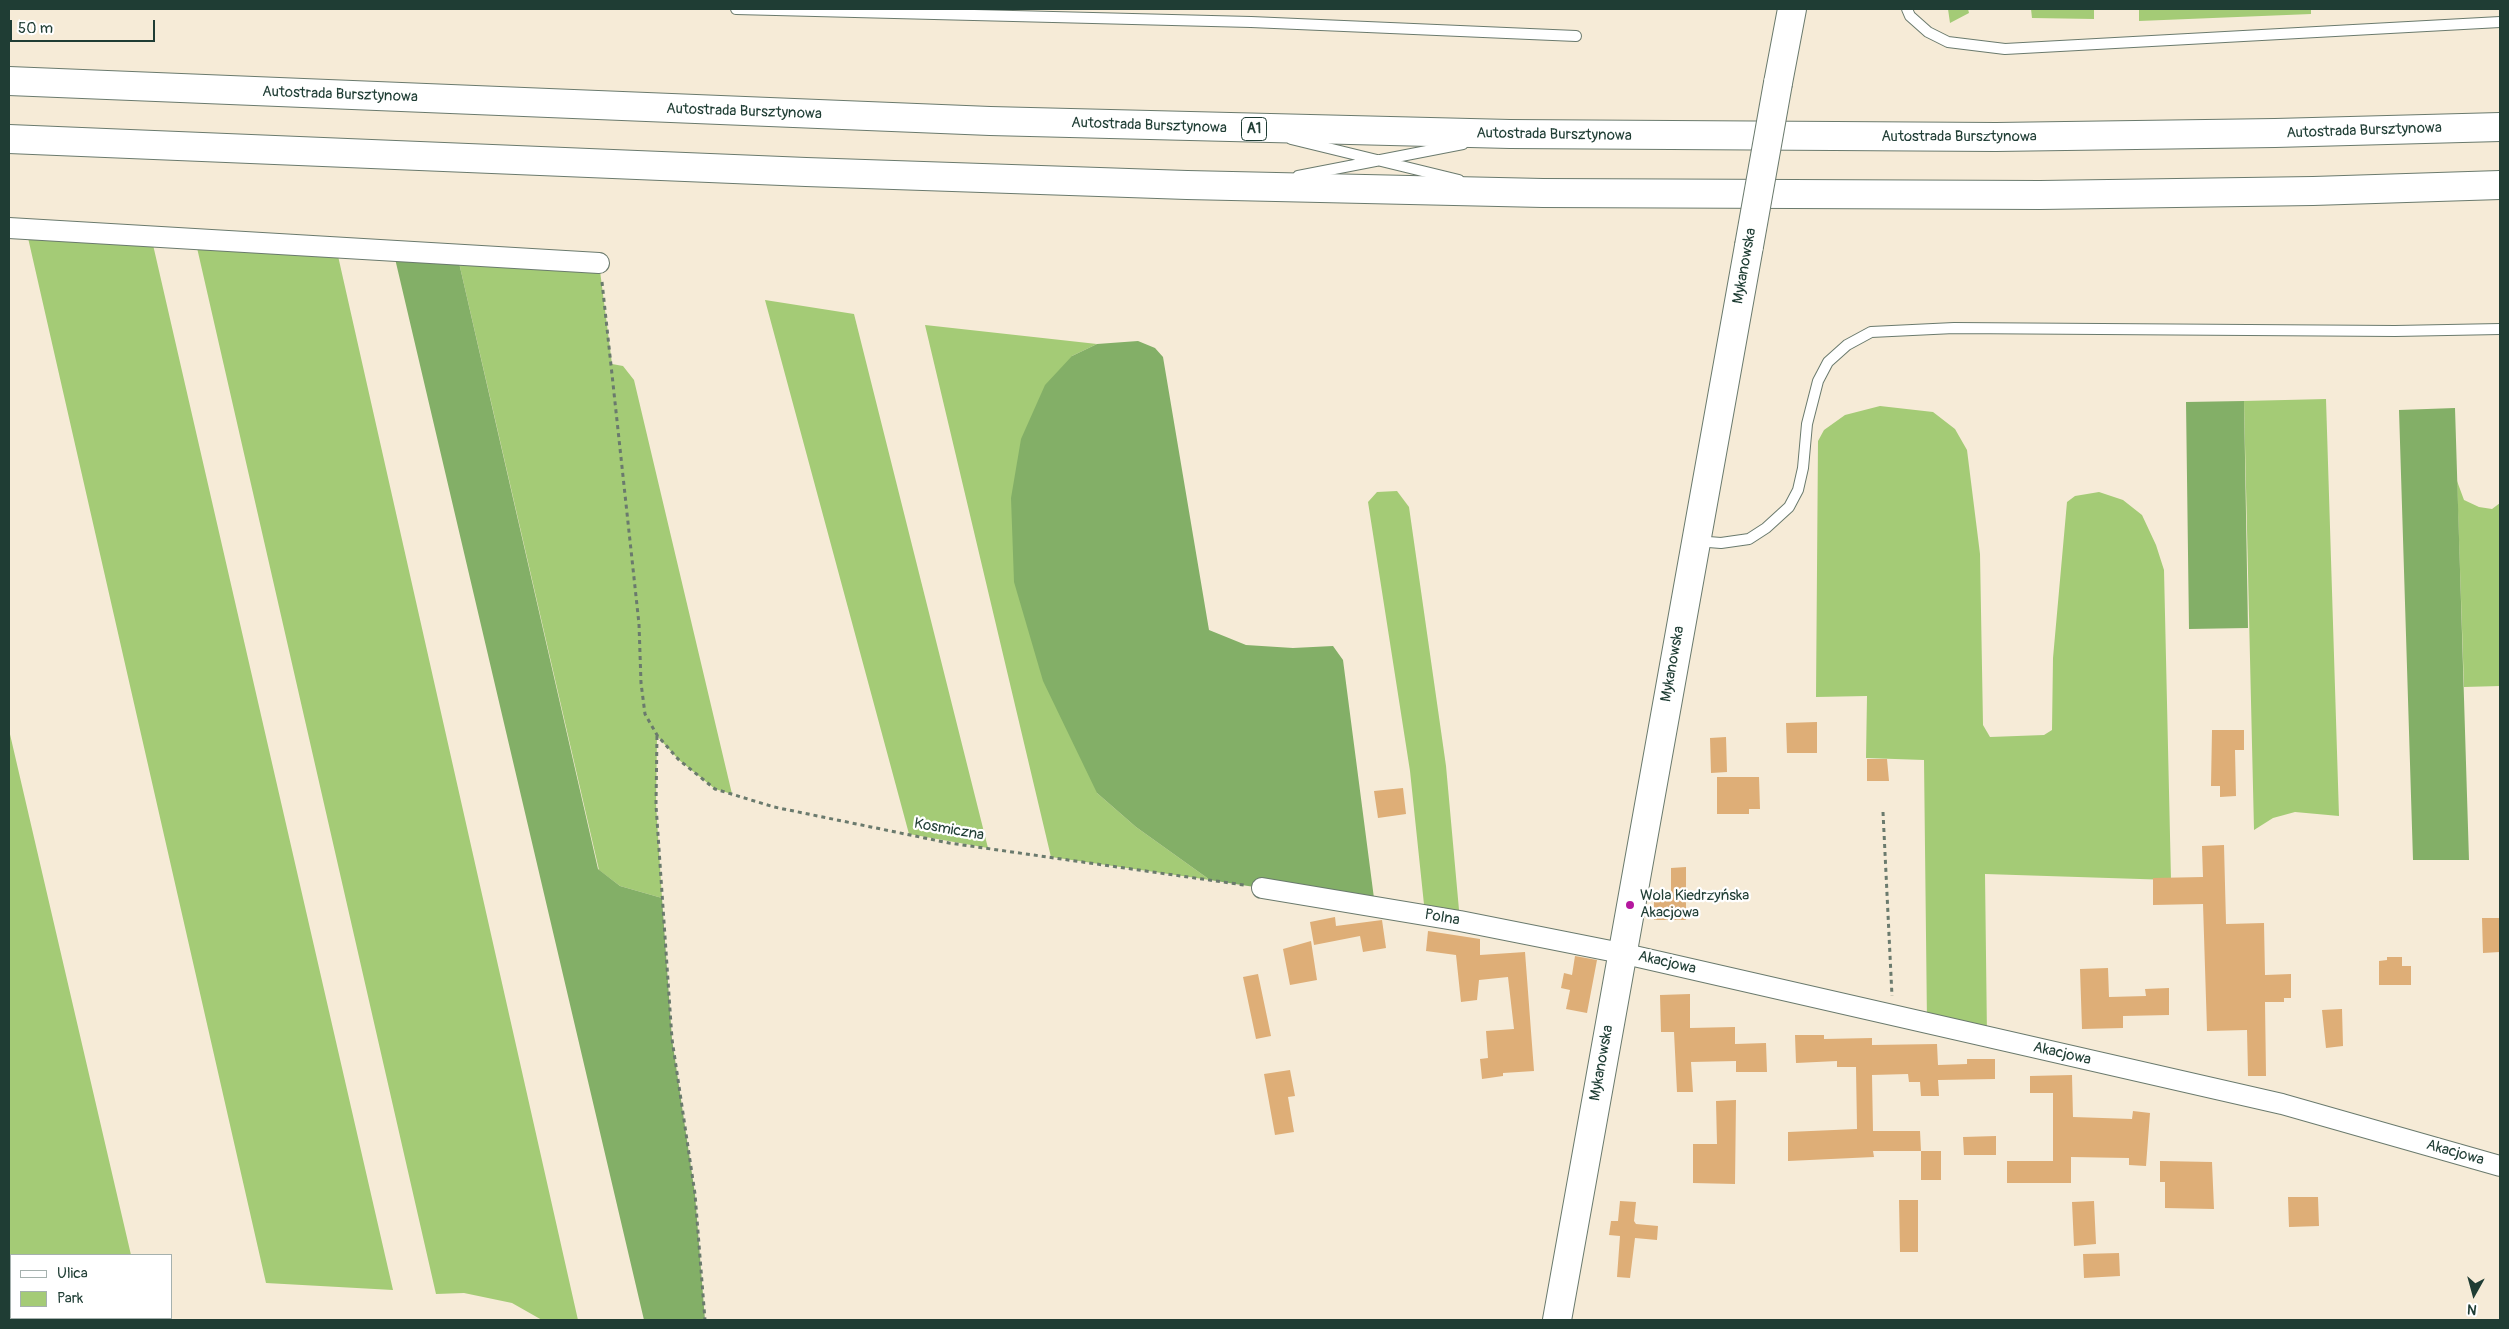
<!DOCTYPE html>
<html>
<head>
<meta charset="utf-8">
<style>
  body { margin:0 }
  #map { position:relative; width:2509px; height:1329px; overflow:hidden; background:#f6ebd7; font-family:Pangolin,sans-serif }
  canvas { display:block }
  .frame { position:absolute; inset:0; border:10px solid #1f3d34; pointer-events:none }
  .legend { position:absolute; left:10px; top:1254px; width:162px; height:65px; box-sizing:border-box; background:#fff; border:1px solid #a5b1ae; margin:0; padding:6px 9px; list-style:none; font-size:15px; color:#1f3d34 }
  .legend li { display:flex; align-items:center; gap:10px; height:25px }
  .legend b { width:25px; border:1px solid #a5b1ae }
  .north { position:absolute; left:2449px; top:1269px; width:50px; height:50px; -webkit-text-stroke:4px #fff; paint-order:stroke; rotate:187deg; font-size:14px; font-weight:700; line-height:20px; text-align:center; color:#1f3d34 }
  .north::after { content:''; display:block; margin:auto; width:18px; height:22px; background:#1f3d34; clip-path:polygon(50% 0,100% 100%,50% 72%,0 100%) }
  .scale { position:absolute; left:10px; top:20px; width:145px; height:22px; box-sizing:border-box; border:2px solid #1f3d34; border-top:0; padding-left:6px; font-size:15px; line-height:18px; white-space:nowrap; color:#1f3d34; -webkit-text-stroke:4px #fff; paint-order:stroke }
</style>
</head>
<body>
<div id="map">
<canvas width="2509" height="1329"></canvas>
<div class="frame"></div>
<ul class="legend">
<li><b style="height:6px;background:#fff"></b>Ulica</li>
<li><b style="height:14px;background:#a4cb76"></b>Park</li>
</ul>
<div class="north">N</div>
<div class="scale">50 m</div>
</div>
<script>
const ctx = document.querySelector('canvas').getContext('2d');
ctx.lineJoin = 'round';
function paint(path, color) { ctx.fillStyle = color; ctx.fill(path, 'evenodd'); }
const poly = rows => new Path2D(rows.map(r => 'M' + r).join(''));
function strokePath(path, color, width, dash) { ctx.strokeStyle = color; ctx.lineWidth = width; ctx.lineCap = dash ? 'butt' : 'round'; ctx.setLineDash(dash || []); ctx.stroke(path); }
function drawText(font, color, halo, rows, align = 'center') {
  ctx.font = font + ' Pangolin,sans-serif'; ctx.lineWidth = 4.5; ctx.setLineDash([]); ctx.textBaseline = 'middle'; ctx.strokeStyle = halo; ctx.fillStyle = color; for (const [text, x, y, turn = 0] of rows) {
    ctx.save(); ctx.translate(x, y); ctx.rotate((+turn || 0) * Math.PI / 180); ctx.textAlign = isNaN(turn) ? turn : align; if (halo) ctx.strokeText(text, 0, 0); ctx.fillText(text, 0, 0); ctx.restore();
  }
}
const green = poly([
  [1948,9,1968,9,1969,13,1950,23],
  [2031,9,2094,9,2094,19,2032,18],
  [2139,9,2311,9,2311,14,2139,21],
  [26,229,151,236,393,1290,266,1283],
  [195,239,336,247,578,1320,542,1320,512,1303,464,1293,436,1294],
  [457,254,599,263,612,364,623,366,634,380,732,794,715,789,679,760,657,736,656,804,662,898,620,886,599,870],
  [765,300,854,314,988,848,909,834],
  [925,325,1097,344,1072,356,1097,793,1136,827,1210,880,1051,857],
  [2326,399,2339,816,2295,812,2273,818,2254,830,2244,401],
  [1880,406,1933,412,1955,429,1967,450,1980,554,1983,725,1990,737,2044,735,2052,730,2053,658,2067,502,2075,496,2099,492,2123,500,2142,515,2156,545,2164,570,2171,880,1985,874,1987,1037,1927,1023,1924,760,1866,758,1867,696,1816,697,1818,441,1824,430,1845,415],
  [2457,481,2464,500,2479,507,2492,509,2500,503,2500,686,2464,687],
  [1397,491,1409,507,1446,766,1460,921,1425,914,1410,771,1368,502,1377,492],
  [9,730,131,1255,11,1255,11,1258,9,1257]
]);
const forest = poly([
  [393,250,457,254,598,869,620,886,662,898,672,1039,695,1194,705,1320,644,1320],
  [1138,341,1155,348,1163,357,1209,630,1246,645,1293,648,1333,646,1343,660,1375,906,1210,880,1136,827,1097,793,1043,681,1014,582,1011,498,1021,439,1045,385,1072,356,1097,344],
  [2244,401,2248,628,2189,629,2186,402],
  [2455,408,2469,860,2413,860,2399,410]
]);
const building = poly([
  [1817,722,1817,753,1787,753,1786,723],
  [2212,730,2244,730,2244,750,2235,750,2236,796,2220,797,2220,786,2211,786],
  [1726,737,1727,772,1711,773,1710,738],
  [1867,759,1887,759,1889,781,1867,781],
  [1717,777,1759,777,1760,809,1749,809,1749,814,1717,814],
  [1403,788,1406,814,1378,818,1374,791],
  [2224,845,2226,924,2264,923,2265,975,2291,974,2291,998,2284,998,2284,1002,2265,1002,2266,1076,2248,1076,2247,1030,2207,1031,2203,904,2153,905,2153,878,2203,877,2202,846],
  [1686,867,1686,920,1654,920,1654,898,1671,898,1671,868],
  [1335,917,1336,926,1382,920,1386,948,1363,952,1360,936,1314,945,1310,922],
  [2482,918,2500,918,2500,952,2483,953],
  [1428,931,1480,939,1480,955,1525,952,1534,1071,1503,1073,1503,1076,1482,1079,1480,1059,1488,1058,1486,1031,1514,1029,1508,977,1479,980,1477,1000,1461,1002,1456,955,1426,951],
  [1311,941,1317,980,1290,985,1283,949],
  [1575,956,1597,960,1587,1013,1566,1009,1570,990,1561,988,1564,973,1572,975],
  [2387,957,2402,957,2402,966,2411,966,2411,985,2379,985,2379,961,2387,960],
  [2108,968,2109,997,2146,996,2145,989,2169,988,2169,1015,2123,1016,2123,1028,2082,1029,2080,969],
  [1258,974,1271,1036,1256,1039,1243,977],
  [1690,994,1690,1028,1735,1027,1735,1044,1766,1043,1767,1072,1736,1072,1736,1061,1691,1062,1693,1092,1677,1092,1674,1032,1661,1032,1660,995],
  [2342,1009,2343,1046,2326,1048,2322,1010],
  [1795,1035,1824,1035,1824,1039,1872,1038,1872,1045,1937,1044,1938,1065,1967,1064,1967,1059,1995,1059,1995,1079,1938,1080,1939,1096,1921,1096,1920,1082,1909,1082,1908,1074,1872,1075,1873,1131,1920,1131,1921,1151,1873,1151,1874,1157,1788,1161,1788,1132,1857,1129,1856,1067,1837,1067,1837,1061,1796,1063],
  [1290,1070,1295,1096,1288,1097,1294,1132,1275,1135,1264,1074],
  [2072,1075,2073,1117,2132,1119,2133,1111,2150,1113,2146,1166,2129,1165,2129,1158,2071,1157,2071,1183,2007,1183,2007,1161,2053,1161,2053,1093,2030,1093,2030,1076],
  [1736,1100,1735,1184,1693,1183,1693,1144,1717,1144,1716,1101],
  [1996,1136,1996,1155,1964,1155,1963,1137],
  [1921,1151,1941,1151,1941,1180,1921,1180],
  [2160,1161,2212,1162,2214,1209,2165,1208,2165,1182,2160,1182],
  [2288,1197,2318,1197,2319,1226,2289,1227],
  [1899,1200,1918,1200,1918,1252,1900,1252],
  [1620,1201,1636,1202,1634,1221,1636,1224,1658,1226,1657,1240,1635,1238,1630,1278,1617,1277,1620,1236,1609,1235,1611,1221,1618,1221],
  [2094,1201,2096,1244,2074,1246,2072,1202],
  [2119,1253,2120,1276,2084,1278,2083,1254]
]);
const path = poly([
  [602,282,639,624,641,683,645,714,657,735,679,760,715,789,774,807,949,843,1244,885],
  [657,736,656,805,672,1039,695,1194,705,1320],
  [1883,812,1892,996]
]);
const lane = poly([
  [736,9,1251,22,1576,36],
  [1907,9,1910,16,1928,32,1948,42,2005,49,2500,22],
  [1291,139,1459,180],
  [1298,176,1463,144],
  [1696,541,1721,543,1749,539,1766,528,1789,507,1798,490,1803,468,1807,424,1818,381,1828,362,1847,345,1871,332,1954,328,2395,331,2500,329]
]);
const street = poly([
  [9,228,599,263],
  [1262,888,1460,921,1621,953,2282,1104,2500,1166]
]);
const secondary = poly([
  [1778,83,1792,9],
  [1557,1320,1749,246]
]);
const highway = poly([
  [9,81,990,121,1510,134,1996,137,2275,133,2500,127],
  [9,139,806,172,1187,185,1543,193,2040,195,2313,191,2500,185]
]);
const secondaryBridge = poly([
  [1749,246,1778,83]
]);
const markers = [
  [1630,905,5,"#b5179e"]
];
const shields = [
  [1254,129,25]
];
const shieldNames = [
  ["A1",1254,129]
];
const streetNames = [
  ["Autostrada Bursztynowa",340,95,2],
  ["Autostrada Bursztynowa",744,112,2],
  ["Autostrada Bursztynowa",1149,126,2],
  ["Autostrada Bursztynowa",2364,131,-2],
  ["Autostrada Bursztynowa",1554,135,1],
  ["Autostrada Bursztynowa",1959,137],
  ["Mykanowska",1745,266,-80],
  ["Mykanowska",1673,664,-80],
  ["Kosmiczna",949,830,10],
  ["Polna",1442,918,10],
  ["Akacjowa",1667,963,13],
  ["Akacjowa",2062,1054,13],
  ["Mykanowska",1602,1063,-80],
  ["Akacjowa",2455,1153,16]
];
const poiNames = [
  ["Wola Kiedrzyńska",1640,896],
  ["Akacjowa",1640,913]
];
paint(green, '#a4cb76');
paint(forest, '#83af67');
paint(building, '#deae77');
strokePath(lane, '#6a7a6d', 12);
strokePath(street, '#6a7a6d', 22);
strokePath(secondary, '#6a7a6d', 30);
strokePath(highway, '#6a7a6d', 30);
strokePath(path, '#6a7a6d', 3, [4, 4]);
strokePath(lane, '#fff', 10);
strokePath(street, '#fff', 20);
strokePath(secondary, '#fff', 28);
strokePath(highway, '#fff', 28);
strokePath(secondaryBridge, '#6a7a6d', 30, []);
strokePath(secondaryBridge, '#fff', 28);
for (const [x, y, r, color] of markers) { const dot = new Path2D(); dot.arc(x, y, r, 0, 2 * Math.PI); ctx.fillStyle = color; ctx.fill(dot); strokePath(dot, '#fff', 2); }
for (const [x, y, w] of shields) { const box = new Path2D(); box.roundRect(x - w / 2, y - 11.5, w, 23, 4); ctx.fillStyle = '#fff'; ctx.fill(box); strokePath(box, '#1f3d34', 1); }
drawText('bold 14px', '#1f3d34', null, shieldNames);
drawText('15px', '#1f3d34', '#fff', streetNames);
drawText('15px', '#1f3d34', '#fff', poiNames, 'left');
</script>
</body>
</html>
